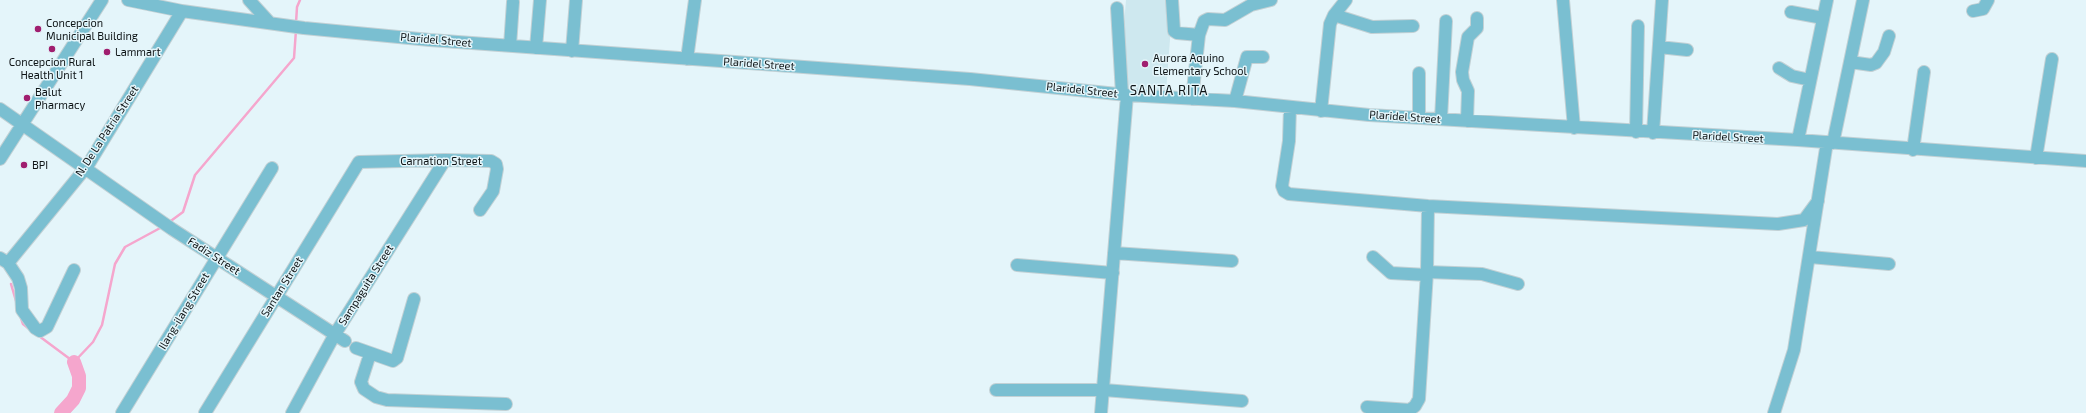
<!DOCTYPE html>
<html>
<head>
<meta charset="utf-8">
<style>
  body { margin:0 }
  canvas { display:block; background:#e4f5fa }
</style>
</head>
<body>
<canvas width="2086" height="413"></canvas>
<script>
const ctx = document.querySelector('canvas').getContext('2d');
ctx.lineJoin = 'round';
function paint(path, color) { ctx.fillStyle = color; ctx.fill(path, 'evenodd'); }
const poly = rows => new Path2D(rows.map(r => 'M' + r).join(''));
function strokePath(path, color, width, dash) { ctx.strokeStyle = color; ctx.lineWidth = width; ctx.lineCap = dash ? 'butt' : 'round'; ctx.setLineDash(dash || []); ctx.stroke(path); }
function drawText(font, color, halo, rows, align = 'center') {
  ctx.font = font + ' "Exo 2",sans-serif'; ctx.lineWidth = 3; ctx.setLineDash([]); ctx.textBaseline = 'middle'; ctx.strokeStyle = halo; ctx.fillStyle = color; for (const [text, x, y, turn = 0] of rows) {
    ctx.save(); ctx.translate(x, y); ctx.rotate((+turn || 0) * Math.PI / 180); ctx.textAlign = isNaN(turn) ? turn : align; if (halo) ctx.strokeText(text, 0, 0); ctx.fillText(text, 0, 0); ctx.restore();
  }
}
const built = poly([
  [1126,0,1168,0,1171,26,1166,92,1119,88]
]);
const stream = poly([
  [296,23,297,7,300,0],
  [168,223,183,212,195,175,294,58,296,30],
  [11,284,16,301],
  [21,318,23,324,28,328],
  [39,336,74,362,93,342,102,325,115,264,125,247,162,227]
]);
const river = poly([
  [61,413,73,400,79,388,79,376,74,362]
]);
const minor = poly([
  [128,0,182,11,304,28,430,40,970,79,1127,95,1235,101,1369,115,1798,140,2086,161],
  [249,0,270,23],
  [1172,0,1174,31,1177,33,1199,35,1192,99],
  [1563,0,1574,128],
  [1117,8,1122,94],
  [1973,11,1983,9,1988,0],
  [1791,12,1823,18],
  [1334,15,1372,27,1413,26],
  [1199,35,1204,21,1208,19,1225,20,1251,5,1271,0],
  [510,46,513,2],
  [1659,47,1687,50],
  [536,48,540,0],
  [572,51,576,0],
  [687,59,695,0],
  [1850,62,1871,65,1876,63,1884,52,1889,36],
  [1779,68,1792,76,1810,80],
  [1419,73,1419,118],
  [1235,101,1247,57,1263,57],
  [1290,107,1289,141,1282,186,1284,191,1289,194,1428,206,1778,224,1804,220,1818,201],
  [0,109,172,229,345,341],
  [1321,111,1330,24,1334,15,1346,0],
  [1441,119,1446,21],
  [1467,121,1468,91,1463,80,1462,72,1468,37,1477,28,1477,18],
  [1636,132,1638,26],
  [1653,133,1662,0],
  [1798,140,1827,0],
  [1833,143,1863,0],
  [1913,150,1924,72],
  [2036,158,2052,59],
  [0,159,102,0],
  [1428,206,1427,272,1482,274,1518,284],
  [1114,253,1232,261],
  [1373,257,1391,273,1427,275],
  [1810,257,1889,264],
  [0,258,8,263,18,278,21,288,22,310,35,328,40,331,47,327,74,270],
  [8,263,88,165,182,11],
  [1017,265,1113,273],
  [356,348,393,361,397,358,414,299],
  [370,354,361,382,364,389,376,397,387,400,506,404],
  [996,390,1104,390,1242,401],
  [1367,407,1410,410,1415,406,1419,399,1427,272],
  [122,413,272,168],
  [205,413,359,162,445,160,491,161,496,164,497,169,493,191,480,210],
  [292,413,335,334,445,160],
  [1101,413,1127,95],
  [1774,413,1794,350,1827,142]
]);
const markers = [
  [38,29,4,"#a01e6f"],
  [52,49,4,"#a01e6f"],
  [107,52,4,"#a01e6f"],
  [1145,64,4,"#a01e6f"],
  [27,98,4,"#a01e6f"],
  [24,165,4,"#a01e6f"]
];
const poiNames = [
  ["Concepcion",46,23],
  ["Municipal Building",46,36],
  ["Lammart",115,52],
  ["Aurora Aquino",1153,58],
  ["Elementary School",1153,71],
  ["Concepcion Rural",52,62,"center"],
  ["Health Unit 1",52,75,"center"],
  ["Balut",35,92],
  ["Pharmacy",35,105],
  ["BPI",32,165]
];
const streetNames = [
  ["Plaridel Street",436,40,5],
  ["Plaridel Street",759,64,4],
  ["Plaridel Street",1082,90,6],
  ["Plaridel Street",1405,117,4],
  ["N. De La Patria Street",107,131,-57],
  ["Plaridel Street",1728,137,3],
  ["Carnation Street",441,161],
  ["Fadiz Street",214,256,33],
  ["Sampaguita Street",366,285,-58],
  ["Santan Street",282,287,-58],
  ["Ilang-ilang Street",184,311,-59]
];
const quarterNames = [
  ["SANTA RITA",1169,91]
];
paint(built, '#cee8ef');
strokePath(stream, '#f5a6cd', 2.5);
strokePath(river, '#f5a6cd', 14);
strokePath(minor, '#c2d1d5', 14);
strokePath(minor, '#7abfd1', 12);
for (const [x, y, r, color] of markers) { const dot = new Path2D(); dot.arc(x, y, r, 0, 2 * Math.PI); ctx.fillStyle = color; ctx.fill(dot); strokePath(dot, '#e4f5fa', 1.5); }
drawText('11px', '#0d1315', '#e4f5fa', poiNames, 'left');
drawText('11px', '#0d1315', '#e4f5fa', streetNames);
ctx.letterSpacing = '1px';
drawText('13px', '#0d1315', '#e4f5fa', quarterNames);
ctx.letterSpacing = '0px';
</script>
</body>
</html>
